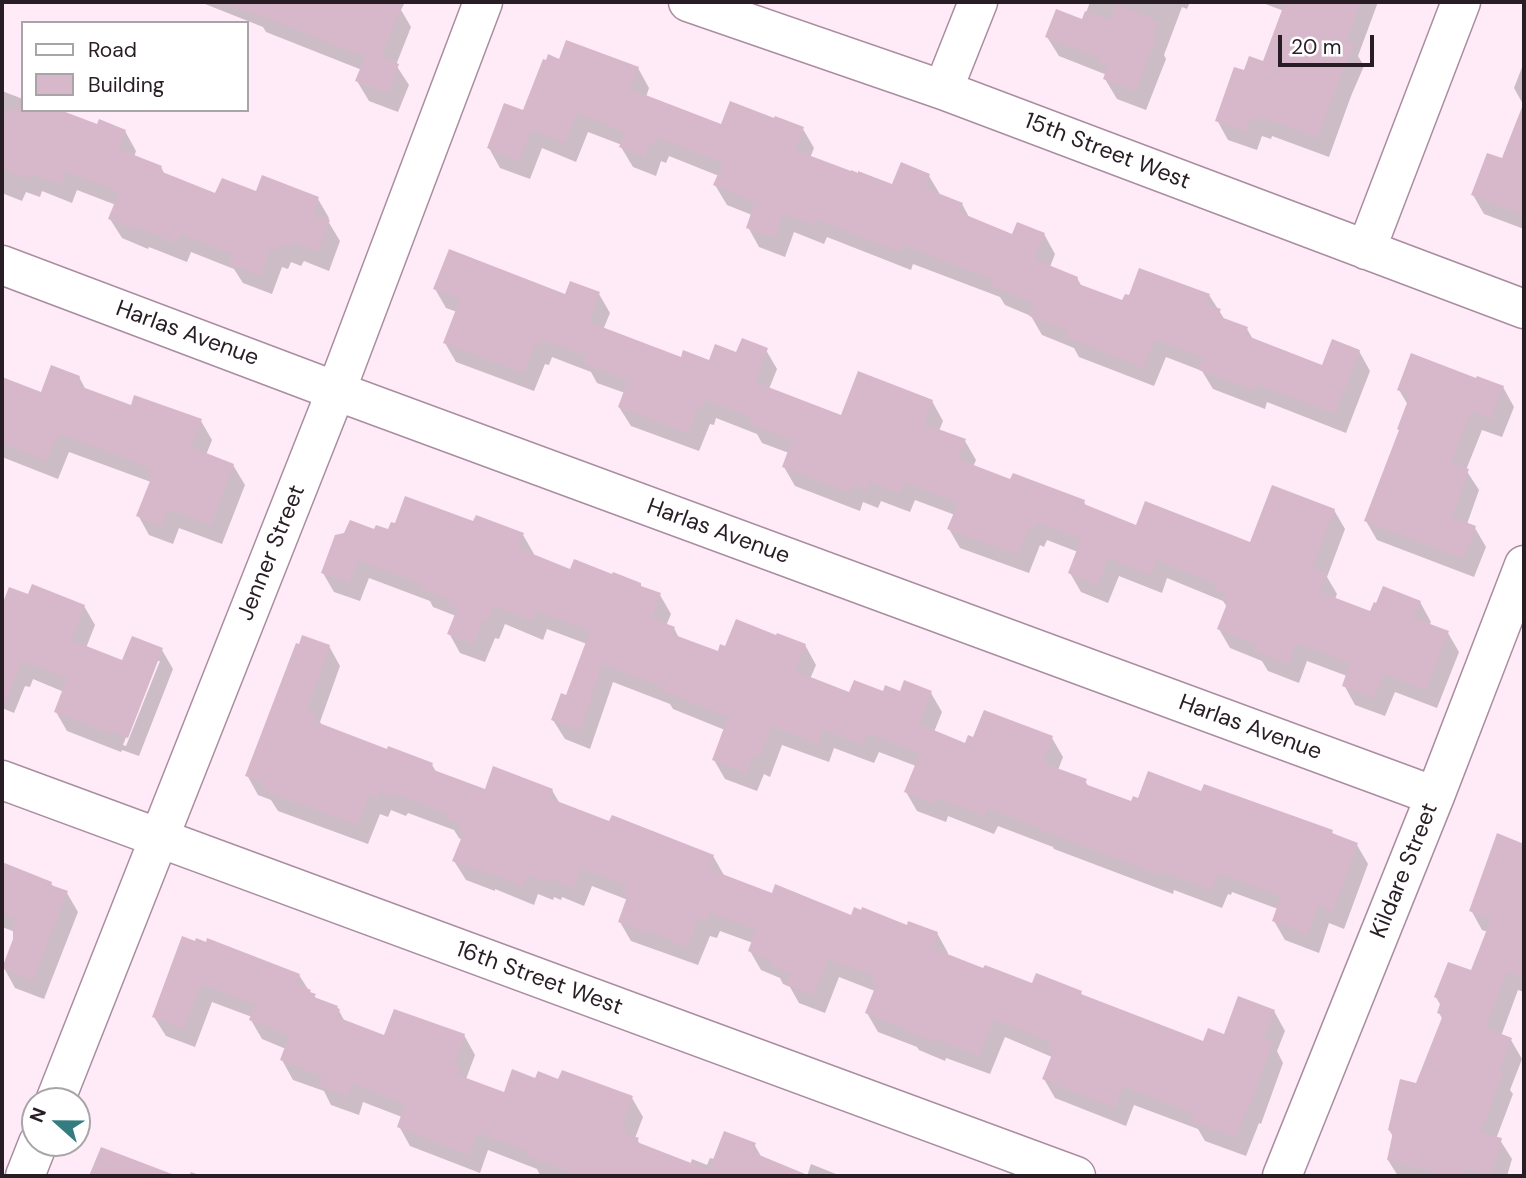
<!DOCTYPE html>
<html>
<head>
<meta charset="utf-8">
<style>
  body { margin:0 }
  #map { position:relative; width:1526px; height:1178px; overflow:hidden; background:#ffebf7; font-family:"DM Sans",sans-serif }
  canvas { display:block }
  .frame { position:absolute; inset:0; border:4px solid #281d24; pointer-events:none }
  .legend { position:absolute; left:21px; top:21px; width:228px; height:91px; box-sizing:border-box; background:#fff; border:2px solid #a9a5a7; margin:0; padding:9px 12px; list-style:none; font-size:21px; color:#281d24 }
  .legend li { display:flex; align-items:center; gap:14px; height:35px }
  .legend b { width:35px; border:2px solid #a9a5a7 }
  .north { position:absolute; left:21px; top:1087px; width:70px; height:70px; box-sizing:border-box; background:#fff; border:2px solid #a9a5a7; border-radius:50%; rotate:291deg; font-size:19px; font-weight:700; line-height:28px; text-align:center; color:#281d24 }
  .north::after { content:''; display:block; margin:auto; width:24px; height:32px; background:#337c7f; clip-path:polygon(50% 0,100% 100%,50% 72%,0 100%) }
  .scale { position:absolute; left:1278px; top:35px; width:96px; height:32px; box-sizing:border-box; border:4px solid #281d24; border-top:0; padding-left:9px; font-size:21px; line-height:24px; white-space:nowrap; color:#281d24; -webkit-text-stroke:5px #fff; paint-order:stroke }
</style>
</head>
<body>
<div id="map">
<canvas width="1526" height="1178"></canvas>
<div class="frame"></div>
<ul class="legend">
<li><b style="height:9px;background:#fff"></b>Road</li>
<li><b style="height:19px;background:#d7b8cb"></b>Building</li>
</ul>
<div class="north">N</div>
<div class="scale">20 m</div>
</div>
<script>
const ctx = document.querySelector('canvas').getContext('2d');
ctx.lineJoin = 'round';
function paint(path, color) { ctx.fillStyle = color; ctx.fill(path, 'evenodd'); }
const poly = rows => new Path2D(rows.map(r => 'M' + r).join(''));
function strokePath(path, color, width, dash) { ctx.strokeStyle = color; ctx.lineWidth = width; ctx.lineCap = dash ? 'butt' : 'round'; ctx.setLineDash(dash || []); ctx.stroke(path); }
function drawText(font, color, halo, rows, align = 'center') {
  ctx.font = font + ' "DM Sans",sans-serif'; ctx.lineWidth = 5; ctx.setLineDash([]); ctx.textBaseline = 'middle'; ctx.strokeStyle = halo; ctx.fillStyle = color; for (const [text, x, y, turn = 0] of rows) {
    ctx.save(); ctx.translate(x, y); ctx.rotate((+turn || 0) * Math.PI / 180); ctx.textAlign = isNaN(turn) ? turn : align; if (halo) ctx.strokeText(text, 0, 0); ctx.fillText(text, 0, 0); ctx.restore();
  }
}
const shadow = poly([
  [200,2,405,2,401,10,411,27,396,65,409,85,398,112,369,101,357,81,362,70,266,32,263,27],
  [1090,2,1190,2,1187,9,1182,7,1164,55,1166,59,1146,110,1117,99,1105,79,1107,75,1059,56,1047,37,1083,21],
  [1260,2,1378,2,1358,56,1364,66,1351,96,1329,157,1272,136,1271,139,1262,136,1257,150,1228,140,1217,120,1245,73,1264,63,1284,11],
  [560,61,638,68,649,88,646,97,722,127,803,129,814,148,810,158,893,186,929,176,941,196,962,204,970,219,1013,237,1044,234,1055,254,1050,267,1077,278,1082,287,1123,302,1209,295,1225,320,1247,329,1254,341,1323,367,1359,351,1370,371,1346,433,1267,402,1265,409,1213,389,1202,371,1166,357,1154,386,1079,357,1074,348,1042,335,1031,316,1005,305,1000,297,913,264,911,270,827,237,824,244,794,232,785,257,759,247,748,227,752,215,727,205,715,185,719,176,669,156,666,163,661,161,656,176,633,167,621,147,622,145,588,132,576,162,542,148,530,179,500,168,489,148,524,113],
  [1524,62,1524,106,1514,88],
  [2,91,23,99,23,110,125,131,136,151,134,157,161,167,165,175,216,195,257,194,318,199,329,218,328,221,340,241,329,271,304,261,301,266,291,262,288,269,282,267,272,294,243,283,234,269,191,252,187,262,149,247,148,249,122,238,110,219,116,205,77,190,72,203,42,191,40,197,26,192,22,201,2,193],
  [1508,149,1524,155,1524,229,1484,214,1473,195,1503,160],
  [435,289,566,296,599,294,610,313,603,330,682,359,710,362,737,354,766,350,777,369,769,389,842,417,932,401,943,421,939,431,965,441,976,460,973,467,1011,481,1084,502,1087,508,1137,527,1251,544,1334,510,1345,529,1327,577,1337,594,1335,599,1371,613,1420,602,1431,622,1429,626,1448,633,1459,652,1437,708,1395,692,1385,716,1355,705,1344,685,1347,676,1307,661,1299,683,1268,671,1262,661,1230,648,1219,629,1227,607,1223,601,1167,578,1162,593,1119,576,1108,603,1081,592,1070,573,1078,552,1047,540,1044,547,1040,545,1029,573,960,548,949,529,955,515,915,500,910,512,881,501,878,508,863,502,860,511,795,486,784,467,789,453,762,443,757,434,716,418,714,425,710,424,699,451,631,426,619,407,625,393,597,383,591,372,552,357,549,365,545,364,534,391,456,362,445,343,457,312,446,308],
  [79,377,86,390,132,408,201,421,212,440,206,455,233,465,245,485,222,544,179,528,173,544,149,535,138,515,151,482,69,452,58,479,2,457,2,379,42,394],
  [1477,380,1503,387,1514,407,1502,437,1482,430,1466,470,1479,490,1467,524,1475,528,1486,547,1474,577,1377,540,1366,521,1400,431,1408,405,1399,390],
  [474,523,523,535,534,554,533,556,571,572,640,584,642,588,660,595,671,614,666,626,674,628,679,638,719,653,805,645,816,665,810,679,850,694,931,693,942,712,934,732,966,745,1052,738,1063,757,1058,770,1085,781,1089,787,1132,804,1202,794,1332,832,1334,836,1357,845,1368,864,1344,929,1329,923,1319,953,1285,940,1274,921,1278,909,1232,892,1231,895,1228,894,1222,908,1174,890,1173,894,1054,849,1053,847,998,826,994,834,948,816,946,822,917,811,906,792,916,766,879,752,874,763,834,748,829,762,782,745,770,777,764,774,757,791,725,779,714,760,725,730,673,709,670,704,613,682,590,749,565,739,553,720,567,697,587,644,547,629,543,640,505,624,499,639,495,638,485,662,460,653,449,633,456,616,433,607,430,601,369,578,360,601,334,592,323,573,376,531],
  [10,589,29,597,84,606,95,625,86,648,123,662,162,650,173,669,139,756,122,750,121,752,67,731,56,712,64,692,33,679,30,687,25,686,14,713,2,708,2,610],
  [156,661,160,661,126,746,123,745],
  [329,646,340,666,320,722,323,727,388,751,432,765,437,773,486,791,552,790,560,804,610,824,713,856,725,877,773,895,852,918,937,933,948,953,947,956,1033,985,1081,993,1083,997,1204,1043,1225,1036,1274,1011,1285,1031,1277,1051,1283,1063,1261,1124,1259,1123,1246,1156,1205,1141,1198,1129,1134,1105,1126,1126,1055,1098,1044,1079,1052,1057,1005,1037,990,1074,946,1058,945,1061,919,1050,917,1047,878,1032,867,1013,875,991,839,977,825,1013,799,1003,790,987,783,984,780,978,761,970,750,951,753,943,720,931,717,938,710,936,698,965,631,941,620,922,628,900,592,886,584,906,562,897,561,900,554,897,553,900,538,894,534,905,495,889,495,891,466,880,454,861,462,840,459,838,454,830,408,813,406,816,391,810,388,817,380,814,368,844,278,811,271,800,258,795,247,775],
  [1524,840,1524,992,1518,990,1501,1036,1511,1040,1522,1059,1510,1090,1513,1094,1496,1139,1500,1140,1512,1159,1507,1176,1398,1176,1388,1160,1394,1138,1389,1130,1417,1085,1443,1020,1439,1013,1441,1006,1436,997,1472,973,1488,932,1482,930,1471,910,1522,845],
  [2,865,51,883,53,887,67,893,78,912,44,999,15,988,4,968,15,939,15,932,2,927],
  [183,938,299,975,311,994,314,995,317,1000,337,1007,345,1022,385,1038,464,1035,475,1055,466,1079,505,1094,536,1080,559,1081,632,1098,643,1117,635,1138,637,1139,641,1146,690,1165,692,1159,707,1165,710,1158,715,1159,754,1144,762,1158,807,1176,811,1164,841,1176,544,1176,540,1175,537,1169,488,1150,480,1173,410,1146,399,1126,402,1117,363,1102,359,1115,331,1105,324,1091,293,1080,282,1060,286,1049,262,1039,251,1020,252,1017,212,1002,195,1047,166,1036,154,1017],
  [191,1172,202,1176,189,1176]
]);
const building = poly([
  [231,2,403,2,381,57,399,64,388,93,355,81,365,57,231,4],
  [1285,2,1361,2,1346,42,1354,45,1341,75,1318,138,1261,117,1260,121,1251,118,1246,132,1215,121,1234,67,1244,70,1249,56,1263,61],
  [1116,4,1158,21,1152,37,1156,38,1135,91,1103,79,1108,66,1100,63,1101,59,1045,37,1056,9,1082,19,1085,11,1110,20],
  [566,40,639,67,630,89,721,124,730,101,774,118,775,116,804,127,795,150,851,171,851,170,858,173,858,171,892,184,901,162,930,174,925,188,963,203,959,212,1012,234,1017,222,1045,233,1034,259,1078,277,1076,283,1122,300,1125,294,1129,295,1139,268,1210,294,1206,304,1221,309,1218,316,1248,327,1245,335,1322,365,1332,339,1360,350,1335,414,1256,384,1254,390,1199,370,1204,358,1155,339,1143,368,1066,337,1068,331,1029,316,1034,303,991,286,994,280,902,245,900,252,816,219,813,225,783,214,774,238,746,228,755,202,713,185,723,163,658,138,655,145,650,143,645,157,619,147,625,132,577,113,565,143,531,130,519,161,487,148,504,103,523,110,543,59,546,60,548,54,559,59],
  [1522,107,1524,107,1524,215,1471,195,1487,153,1502,158],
  [6,110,60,110,97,124,99,119,126,130,119,149,162,166,160,171,215,193,222,178,256,191,262,175,319,197,313,214,330,220,318,252,293,242,290,248,280,243,277,250,271,248,261,276,229,264,233,254,180,234,176,243,138,228,137,230,108,219,119,192,66,171,61,185,31,173,29,179,2,168,2,121],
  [449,249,565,294,570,281,600,292,589,322,681,357,683,350,709,360,715,344,736,352,742,338,768,348,755,382,841,415,858,371,933,400,924,424,966,439,958,459,1010,479,1013,473,1085,500,1084,504,1136,525,1145,501,1250,542,1272,485,1335,509,1312,568,1327,574,1320,592,1370,611,1374,602,1376,603,1383,586,1421,601,1414,618,1449,631,1426,690,1384,674,1374,698,1342,686,1350,663,1296,643,1289,664,1255,652,1258,645,1217,629,1228,601,1222,599,1225,593,1214,589,1216,584,1157,560,1151,575,1108,558,1097,585,1068,573,1081,539,1036,522,1033,529,1029,527,1018,555,947,529,958,503,904,482,899,494,870,482,867,490,853,484,849,493,782,467,792,440,749,424,751,417,705,400,703,407,699,405,688,433,618,407,628,380,584,364,587,356,541,339,538,347,534,345,524,373,443,343,460,299,433,289],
  [1411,353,1476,378,1477,376,1504,386,1491,419,1471,411,1451,463,1469,469,1452,517,1476,526,1464,559,1364,521,1399,430,1397,429,1410,395,1397,390],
  [51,365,80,376,77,385,131,405,134,395,202,419,191,447,234,464,211,525,168,509,162,526,136,516,152,476,148,474,150,468,58,433,47,461,2,443,2,377,41,392],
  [405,496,473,521,476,515,524,533,518,548,570,569,574,559,612,574,613,572,641,583,641,586,661,593,651,618,675,627,672,634,718,651,720,644,725,646,736,619,776,635,777,633,806,644,795,671,849,692,854,680,883,691,885,685,900,691,904,680,932,691,919,724,965,743,968,735,973,737,984,710,1053,736,1043,763,1087,779,1085,784,1131,801,1133,796,1138,798,1148,771,1201,791,1204,784,1333,830,1332,833,1358,843,1333,911,1318,905,1308,935,1272,921,1281,896,1221,874,1220,877,1217,875,1212,890,1163,872,1162,876,1041,830,1042,829,987,808,984,816,937,798,935,804,904,792,920,753,868,733,863,745,823,729,818,744,772,726,759,759,753,756,746,773,712,760,728,717,660,690,662,687,602,664,580,731,551,720,561,693,566,695,590,631,536,611,532,621,494,606,488,621,484,619,474,644,447,634,457,609,446,603,448,599,420,588,421,584,358,560,349,583,321,573,335,535,344,533,350,520,374,529,376,525,388,529,391,522,395,523],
  [32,584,85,605,71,640,122,660,132,636,163,648,128,738,111,731,110,733,54,712,67,678,22,661,4,707,2,707,2,605,9,587,28,594],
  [302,635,330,645,307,709,317,713,314,721,387,749,388,746,433,763,431,769,485,789,493,766,553,789,549,798,609,821,612,815,714,855,709,869,772,893,775,884,851,915,854,907,861,910,862,907,907,925,908,921,938,932,932,948,983,968,985,965,1032,983,1036,973,1082,991,1081,994,1203,1041,1208,1028,1224,1034,1238,996,1275,1010,1264,1038,1273,1042,1250,1105,1248,1105,1236,1138,1192,1121,1194,1114,1123,1086,1115,1108,1042,1079,1053,1052,1048,1050,1051,1042,994,1019,979,1056,936,1039,934,1042,906,1031,906,1029,865,1013,876,985,871,984,874,976,828,959,814,995,786,984,791,973,770,965,772,961,748,951,756,930,709,912,706,920,699,917,687,947,650,932,649,934,618,922,628,894,623,892,626,885,581,868,573,888,551,879,550,881,543,879,542,881,527,875,523,887,484,871,484,873,452,861,463,834,458,832,461,824,446,819,448,814,397,794,396,797,380,791,377,798,369,795,357,825,265,791,267,787,260,784,261,781,245,776,296,643,299,644],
  [1497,833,1524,844,1524,978,1507,971,1486,1028,1512,1038,1499,1072,1503,1073,1480,1133,1502,1138,1492,1175,1462,1168,1460,1176,1453,1176,1387,1160,1393,1132,1388,1130,1400,1079,1416,1083,1443,1015,1437,1013,1441,1001,1434,997,1448,962,1471,970,1491,919,1469,911],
  [2,862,52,882,51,885,68,891,33,981,2,968,13,939,13,917,2,913],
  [182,936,195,941,196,938,206,942,207,938,300,974,296,984,311,990,310,992,316,994,314,997,338,1006,337,1008,340,1009,337,1017,384,1035,394,1009,465,1034,454,1065,461,1068,458,1075,504,1092,512,1069,535,1078,538,1071,558,1079,562,1070,633,1096,622,1124,627,1126,624,1133,639,1138,637,1142,709,1170,724,1131,756,1143,752,1152,810,1176,581,1176,527,1156,529,1152,478,1132,469,1155,397,1127,405,1104,352,1084,348,1096,318,1085,322,1076,280,1060,289,1036,249,1020,255,1004,201,984,184,1029,152,1017],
  [101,1147,172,1174,171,1176,89,1176]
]);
const minor = poly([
  [688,2,943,90,1524,309],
  [943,90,978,2],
  [1366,250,1461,2],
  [2,265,336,391,1435,796],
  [2,780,1076,1176],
  [55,1101,336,391,483,2],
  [25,1176,38,1143],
  [1282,1176,1435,796,1524,565]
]);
const streetNames = [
  ["15th Street West",1107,152,21],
  ["Harlas Avenue",187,334,20],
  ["Harlas Avenue",718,532,20],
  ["Jenner Street",272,553,-68],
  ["Harlas Avenue",1250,728,20],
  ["Kildare Street",1405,871,-68],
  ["16th Street West",539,979,20]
];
paint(shadow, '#0003');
paint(building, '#d7b8cb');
strokePath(minor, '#aa8da0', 41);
strokePath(minor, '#fff', 38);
drawText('23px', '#281d24', '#fff', streetNames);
</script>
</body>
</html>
